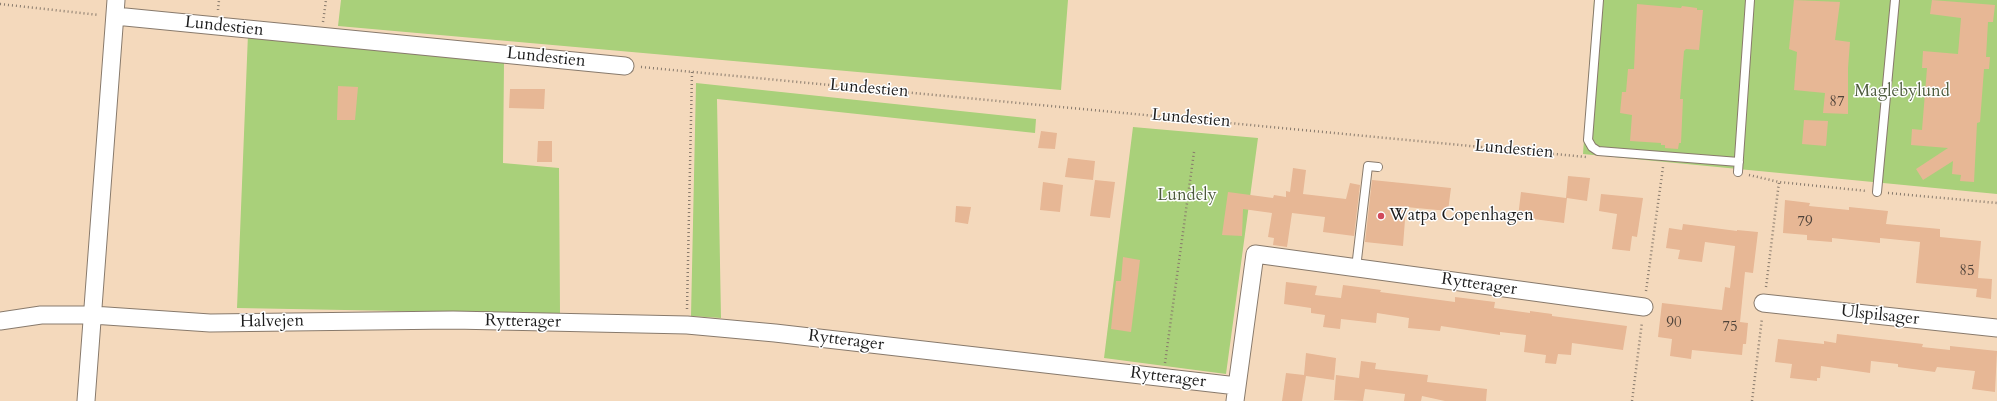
<!DOCTYPE html>
<html>
<head>
<meta charset="utf-8">
<style>
  body { margin:0 }
  canvas { display:block; background:#f4d9bc }
</style>
</head>
<body>
<canvas width="1997" height="401"></canvas>
<script>
const ctx = document.querySelector('canvas').getContext('2d');
ctx.lineJoin = 'round';
function paint(path, color) { ctx.fillStyle = color; ctx.fill(path, 'evenodd'); }
const poly = rows => new Path2D(rows.map(r => 'M' + r).join(''));
function strokePath(path, color, width, dash) { ctx.strokeStyle = color; ctx.lineWidth = width; ctx.lineCap = dash ? 'butt' : 'round'; ctx.setLineDash(dash || []); ctx.stroke(path); }
function drawText(font, color, halo, rows, align = 'center') {
  ctx.font = font + ' Cardo,serif'; ctx.lineWidth = 3; ctx.setLineDash([]); ctx.textBaseline = 'middle'; ctx.strokeStyle = halo; ctx.fillStyle = color; for (const [text, x, y, turn = 0] of rows) {
    ctx.save(); ctx.translate(x, y); ctx.rotate((+turn || 0) * Math.PI / 180); ctx.textAlign = isNaN(turn) ? turn : align; if (halo) ctx.strokeText(text, 0, 0); ctx.fillText(text, 0, 0); ctx.restore();
  }
}
const green = poly([
  [341,0,1068,0,1061,90,338,26],
  [1594,0,1997,0,1997,194,1583,154],
  [248,34,504,63,503,163,559,168,560,314,237,308],
  [696,83,1036,119,1035,133,717,99,721,318,691,316],
  [1133,127,1258,138,1226,374,1104,358]
]);
const building = poly([
  [1794,0,1840,2,1835,40,1850,42,1848,68,1848,114,1823,113,1825,93,1794,90,1797,52,1789,49],
  [1932,0,1995,5,1993,22,1988,22,1986,57,1990,57,1989,69,1984,69,1980,122,1977,123,1974,182,1960,181,1961,175,1952,174,1953,161,1923,180,1916,169,1948,148,1911,145,1912,129,1922,130,1927,68,1922,68,1923,51,1958,54,1961,18,1930,14],
  [1637,4,1681,8,1682,6,1697,8,1697,10,1703,10,1699,50,1686,49,1684,51,1680,99,1683,99,1681,143,1679,143,1678,149,1665,148,1665,145,1661,145,1661,143,1630,141,1632,115,1620,113,1622,92,1626,92,1628,69,1634,69],
  [338,86,358,87,355,120,337,120],
  [510,89,545,89,544,109,509,108],
  [1804,120,1828,121,1826,146,1802,144],
  [1041,131,1057,133,1055,149,1038,148],
  [538,141,552,141,552,162,537,162],
  [1068,158,1095,161,1093,180,1065,177],
  [1293,168,1306,170,1303,194,1346,199,1350,183,1360,185,1354,236,1323,232,1325,217,1292,213,1287,247,1273,245,1274,238,1268,237,1272,213,1243,209,1242,236,1222,235,1228,192,1273,198,1274,195,1286,197,1286,191,1290,192],
  [1568,176,1590,178,1587,201,1567,198,1564,223,1518,217,1521,192,1566,198],
  [1095,180,1115,182,1110,218,1090,216],
  [1372,180,1451,188,1448,211,1406,207,1403,246,1365,242],
  [1043,182,1063,185,1060,212,1040,210],
  [1601,194,1643,198,1637,237,1632,236,1630,251,1612,249,1617,214,1599,211],
  [1785,200,1810,203,1809,206,1849,210,1849,207,1888,211,1886,224,1940,229,1940,237,1981,241,1978,278,1992,279,1991,299,1976,297,1978,280,1977,289,1916,283,1920,242,1880,238,1880,243,1832,238,1832,242,1807,240,1807,235,1783,233],
  [956,206,971,207,968,224,955,222],
  [1683,224,1737,231,1737,230,1758,232,1753,273,1745,272,1740,322,1748,323,1746,344,1743,344,1742,355,1692,350,1691,359,1670,356,1672,339,1658,337,1662,303,1722,310,1725,287,1730,288,1735,246,1705,242,1702,262,1678,259,1680,250,1666,248,1669,228,1682,230],
  [1123,257,1140,260,1131,332,1111,329,1116,281,1121,281],
  [1286,282,1317,286,1315,295,1341,298,1343,285,1381,290,1380,292,1455,302,1455,297,1495,302,1494,308,1530,313,1530,311,1552,314,1552,316,1627,326,1623,350,1572,343,1571,355,1558,354,1556,364,1545,363,1546,355,1524,352,1526,335,1500,332,1500,335,1441,326,1440,331,1408,328,1409,318,1377,313,1376,323,1341,319,1340,329,1323,327,1325,315,1311,313,1311,308,1284,304],
  [1837,334,1923,344,1922,347,1950,350,1950,346,1997,351,1995,392,1972,389,1975,371,1937,367,1935,372,1898,367,1898,364,1871,361,1870,373,1821,366,1820,378,1817,378,1817,381,1790,378,1792,364,1775,362,1778,339,1824,344,1824,341,1836,343],
  [1306,353,1336,358,1334,380,1306,376,1302,401,1282,401,1286,373,1304,375],
  [1361,361,1376,363,1375,369,1428,375,1427,382,1487,389,1486,401,1445,401,1422,396,1421,401,1404,401,1405,394,1365,389,1363,401,1334,400,1336,375,1359,378]
]);
const path = poly([
  [0,4,99,15],
  [218,10,219,0],
  [323,22,326,0],
  [641,67,1586,157],
  [1749,175,1779,182,1867,191],
  [1888,193,1997,203],
  [1766,287,1779,182],
  [1646,291,1663,167],
  [687,309,692,72],
  [1165,363,1194,152],
  [1632,401,1642,322],
  [1752,401,1762,318]
]);
const lane = poly([
  [1599,0,1588,140,1592,147,1598,151,1739,162],
  [1738,172,1750,0],
  [1877,192,1895,0],
  [1356,268,1368,166,1378,167]
]);
const street = poly([
  [115,16,625,66],
  [1763,303,1997,328],
  [0,321,41,315,92,315,210,323,453,320,687,325,775,333,1237,386],
  [86,401,116,0],
  [1235,401,1255,254,1644,307]
]);
const markers = [
  [1381,216,4,"#d1495b"]
];
const numberNames = [
  ["87",1837,103],
  ["79",1805,223],
  ["85",1967,272],
  ["90",1674,324],
  ["75",1730,328]
];
const streetNames = [
  ["Lundestien",224,27,6],
  ["Lundestien",546,58,6],
  ["Lundestien",869,89,5],
  ["Lundestien",1191,119,5],
  ["Lundestien",1514,150,5],
  ["Rytterager",1479,285,8],
  ["Ulspilsager",1880,316,6],
  ["Halvejen",272,322,-1],
  ["Rytterager",523,322,1],
  ["Rytterager",846,341,7],
  ["Rytterager",1168,378,7]
];
const parkNames = [
  ["Maglebylund",1902,92],
  ["Lundely",1187,196]
];
const poiNames = [
  ["Watpa Copenhagen",1389,216]
];
paint(green, '#a9d07a');
paint(building, '#e7b795');
strokePath(lane, '#887a6c', 10);
strokePath(street, '#887a6c', 19);
strokePath(path, '#887a6c', 2.5, [1, 3]);
strokePath(lane, '#fff', 8);
strokePath(street, '#fff', 17);
for (const [x, y, r, color] of markers) { const dot = new Path2D(); dot.arc(x, y, r, 0, 2 * Math.PI); ctx.fillStyle = color; ctx.fill(dot); strokePath(dot, '#fff', 1.5); }
drawText('15px', '#4f433a', null, numberNames);
drawText('17px', '#1c1c1c', '#fff', streetNames);
drawText('17px', '#4d5b3d', '#fff', parkNames);
drawText('17px', '#1c1c1c', '#fff', poiNames, 'left');
</script>
</body>
</html>
